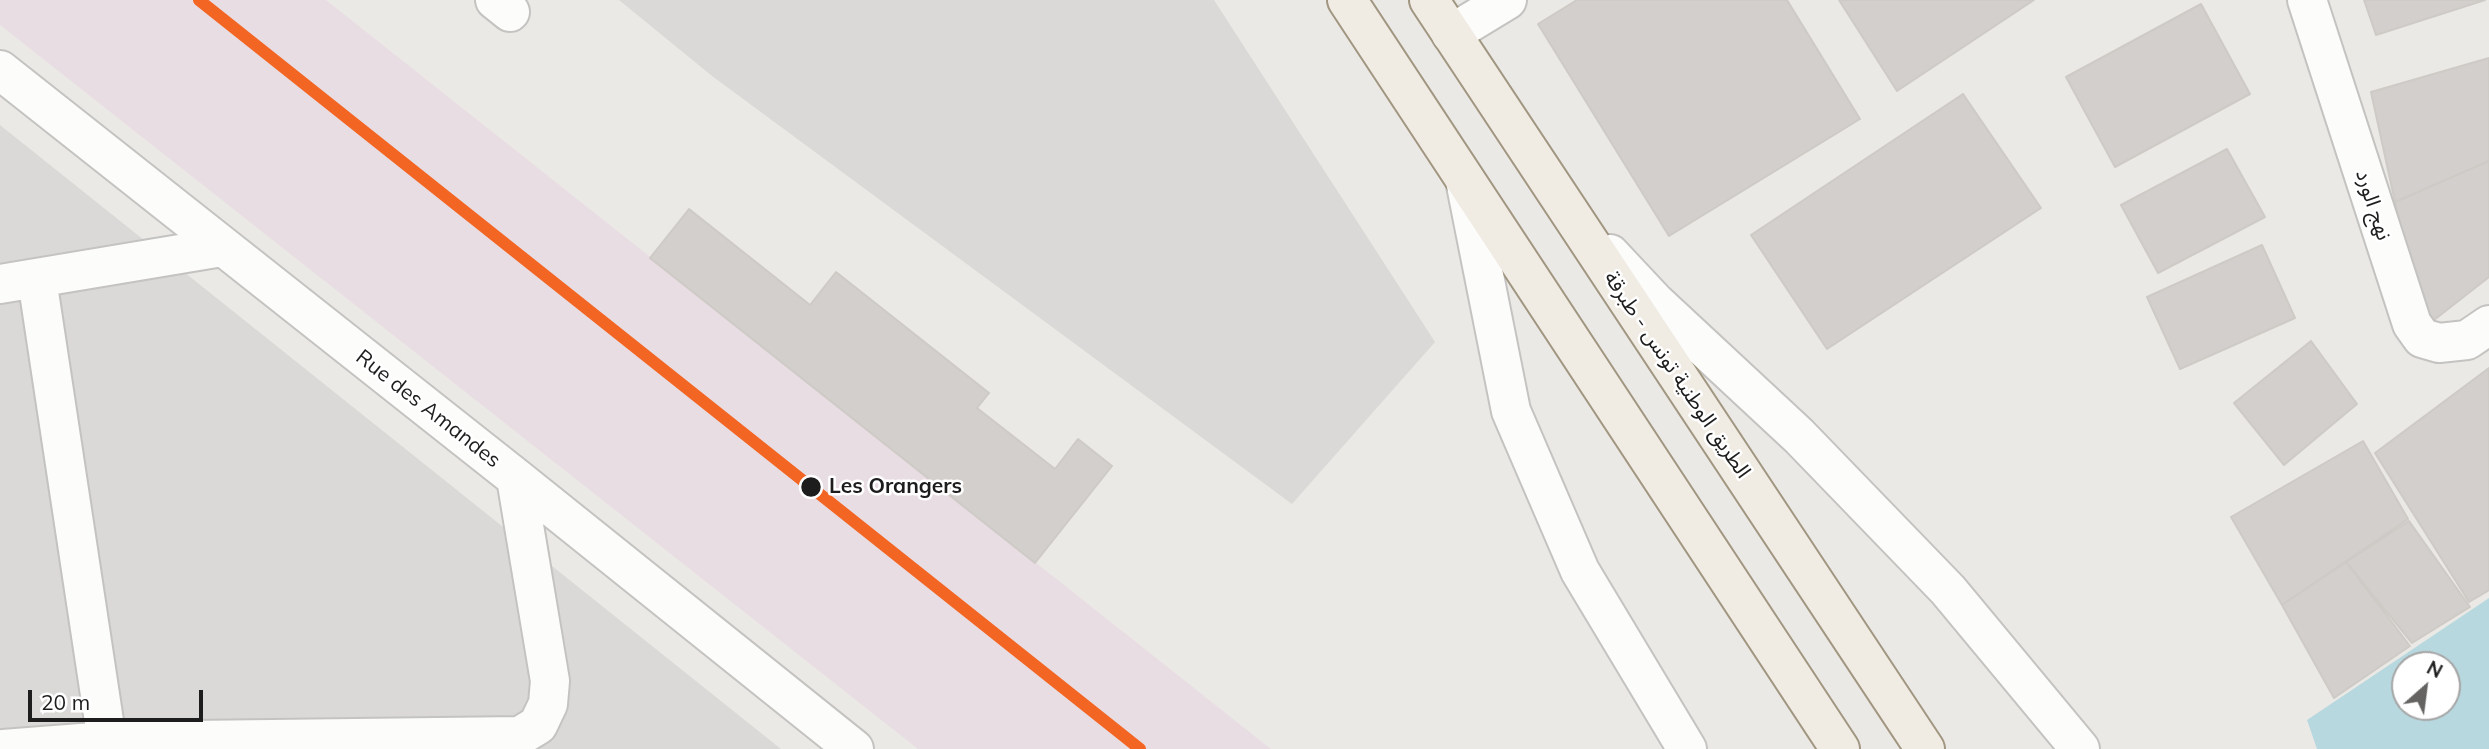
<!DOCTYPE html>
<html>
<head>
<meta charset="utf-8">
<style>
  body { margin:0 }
  #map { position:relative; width:2489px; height:749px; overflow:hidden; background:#ebe9e5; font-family:Mulish,sans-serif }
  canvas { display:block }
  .north { position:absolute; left:2391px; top:651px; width:70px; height:70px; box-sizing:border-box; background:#fff; border:2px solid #a5a5a5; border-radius:50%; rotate:28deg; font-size:19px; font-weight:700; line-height:28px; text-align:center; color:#1d1d1d }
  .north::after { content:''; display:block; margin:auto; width:24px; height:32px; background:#656463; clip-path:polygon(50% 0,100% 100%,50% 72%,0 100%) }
  .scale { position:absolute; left:28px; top:690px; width:175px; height:32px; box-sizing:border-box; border:4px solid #1d1d1d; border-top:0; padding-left:9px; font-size:21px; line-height:24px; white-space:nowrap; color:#1d1d1d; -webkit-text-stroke:5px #fff; paint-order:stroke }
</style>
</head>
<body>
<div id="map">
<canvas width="2489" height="749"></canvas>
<div class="north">N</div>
<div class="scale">20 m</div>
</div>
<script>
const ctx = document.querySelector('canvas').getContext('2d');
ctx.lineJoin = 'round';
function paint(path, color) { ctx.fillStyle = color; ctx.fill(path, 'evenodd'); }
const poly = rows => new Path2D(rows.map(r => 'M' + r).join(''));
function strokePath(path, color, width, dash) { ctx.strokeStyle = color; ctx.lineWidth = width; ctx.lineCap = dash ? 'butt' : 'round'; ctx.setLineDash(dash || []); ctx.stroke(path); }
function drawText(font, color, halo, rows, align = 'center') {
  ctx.font = font + ' Mulish,"Noto Sans Arabic",sans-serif'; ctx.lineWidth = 5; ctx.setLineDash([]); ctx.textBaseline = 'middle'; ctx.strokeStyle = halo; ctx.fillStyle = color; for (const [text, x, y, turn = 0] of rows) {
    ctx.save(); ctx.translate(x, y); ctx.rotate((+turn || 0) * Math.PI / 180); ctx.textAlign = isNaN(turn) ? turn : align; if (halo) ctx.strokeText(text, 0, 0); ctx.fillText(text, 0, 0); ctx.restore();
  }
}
const residential = poly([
  [619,0,1214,0,1435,342,1292,504,712,76],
  [0,125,781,749,0,749]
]);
const industrial = poly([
  [0,0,326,0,1271,749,918,749,0,25]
]);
const water = poly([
  [2489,598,2489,749,2317,749,2307,720],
  [2405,665,2447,665,2447,707,2405,707]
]);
const building = poly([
  [1577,0,1787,0,1860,119,1669,236,1538,24,1577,0],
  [1839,0,2034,0,1897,91,1839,0],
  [2364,0,2485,0,2376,35,2364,0],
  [2201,4,2250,94,2115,167,2066,77,2201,4],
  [2489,58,2489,161,2395,202,2371,92,2489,58],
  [1963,94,2041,208,1827,349,1751,235,1963,94],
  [2227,149,2265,217,2158,273,2121,205,2227,149],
  [2489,161,2489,277,2420,331,2395,202,2489,161],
  [689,209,810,305,836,272,989,393,977,408,1055,469,1078,439,1112,466,1035,563,650,258,689,209],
  [2262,245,2295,318,2180,369,2147,297,2262,245],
  [2311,341,2357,404,2284,465,2234,403,2311,341],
  [2489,368,2489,590,2469,602,2375,453,2489,368],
  [2363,441,2408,519,2282,605,2231,517,2363,441],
  [2409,521,2470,607,2412,643,2346,562,2409,521],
  [2346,562,2410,646,2334,698,2282,605,2346,562]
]);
const minor = poly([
  [495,0,510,12],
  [2307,0,2412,324,2422,338,2439,343,2467,340,2489,325],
  [1451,34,1507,0],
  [0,70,516,478,854,749],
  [37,279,107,741],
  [0,284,222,247],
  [3,749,107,741,520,736,538,725,548,704,550,681,516,478]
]);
const tertiary = poly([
  [1465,180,1511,411,1580,571,1687,749],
  [1610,254,1656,303,1799,436,1948,590,2080,749]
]);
const primary = poly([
  [1347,0,1840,749],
  [1429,0,1925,749]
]);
const rail1 = poly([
  [199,0,1140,749]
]);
const markers = [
  [811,487,11,"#1d1d1d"]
];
const streetNames = [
  ["نهج الورد",2373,205,72],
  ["الطريق الوطنية تونس - طبرقة",1677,375,56],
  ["Rue des Amandes",428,409,38]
];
const stopNames = [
  ["Les Orangers",829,487]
];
paint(residential, '#dad9d7');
paint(industrial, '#e9dde4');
paint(water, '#b8d8df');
paint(building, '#d2cfcc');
strokePath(building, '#cecac6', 2);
strokePath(minor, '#c4c3c1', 42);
strokePath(tertiary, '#c4c3c1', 42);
strokePath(primary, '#a19681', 42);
strokePath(minor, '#fcfcfb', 38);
strokePath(tertiary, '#fcfcfb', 38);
strokePath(primary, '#f0ebe3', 38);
strokePath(rail1, '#f26522', 12);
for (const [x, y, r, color] of markers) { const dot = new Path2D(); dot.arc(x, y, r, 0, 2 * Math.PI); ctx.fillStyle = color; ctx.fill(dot); strokePath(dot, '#fff', 2.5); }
drawText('21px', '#1d1d1d', '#fff', streetNames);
drawText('bold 21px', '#1d1d1d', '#fff', stopNames, 'left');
</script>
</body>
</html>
